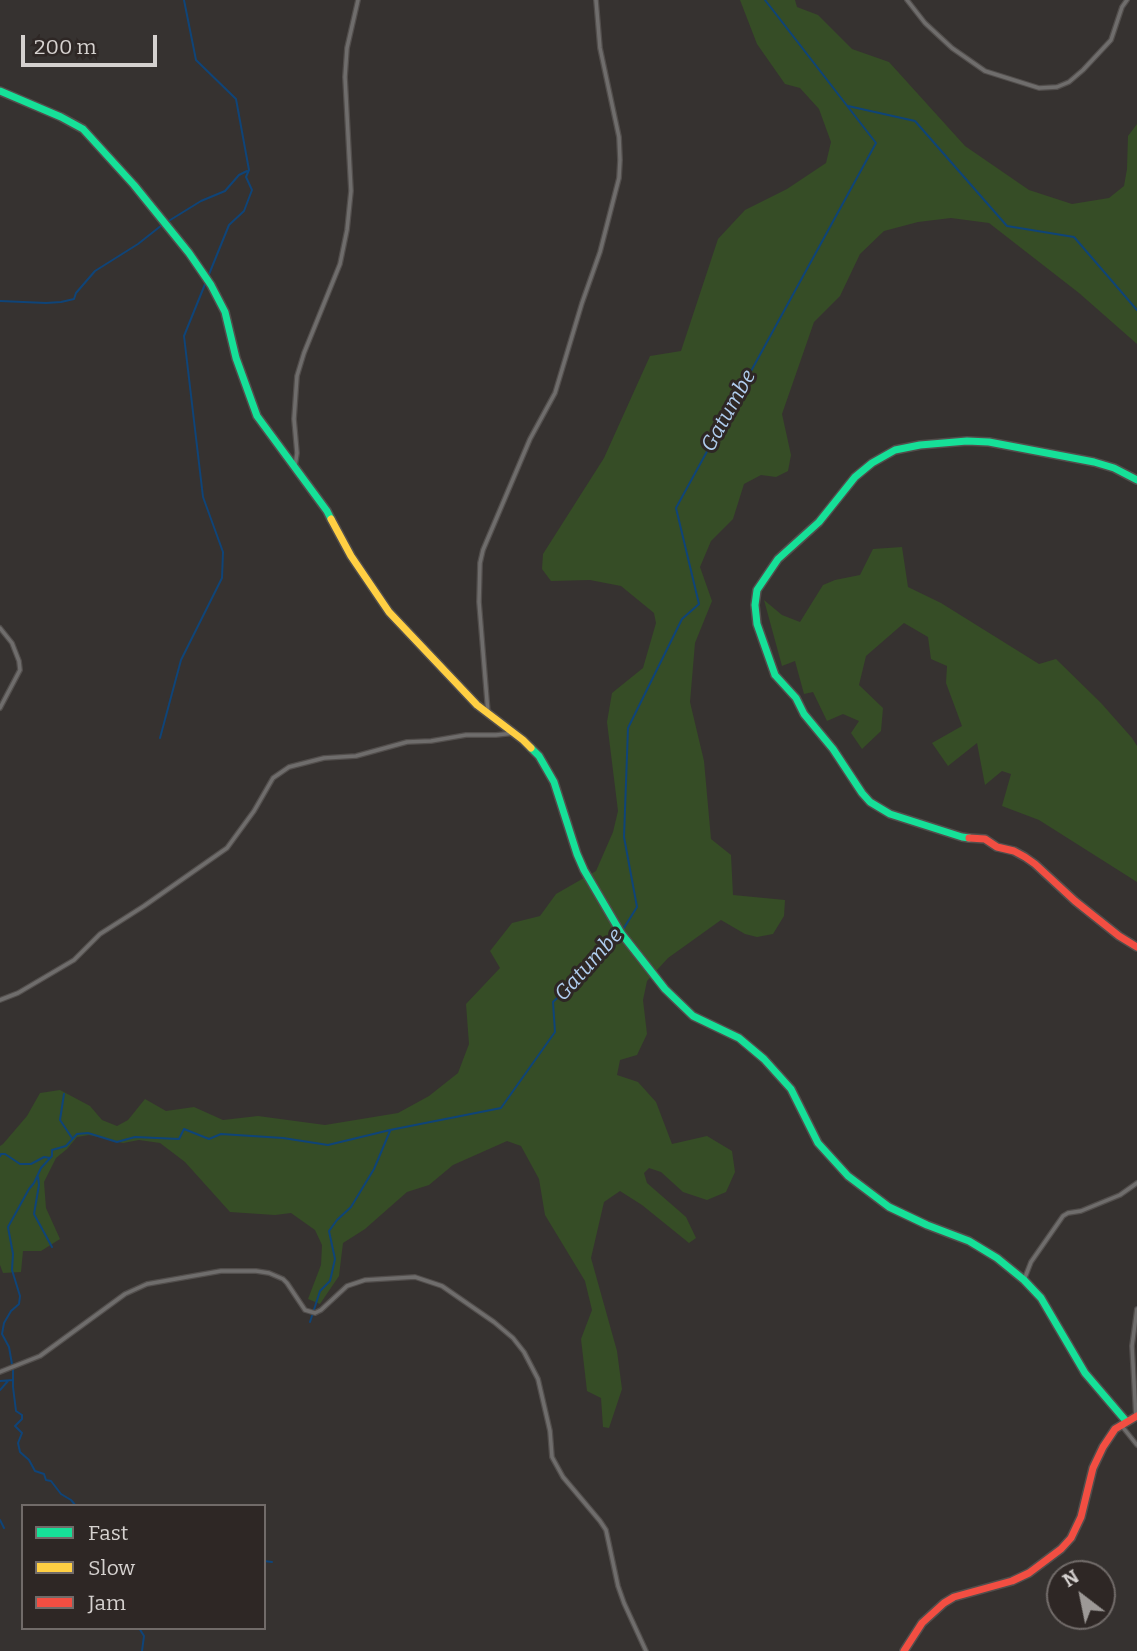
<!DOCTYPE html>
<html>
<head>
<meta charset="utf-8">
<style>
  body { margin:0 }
  #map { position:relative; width:1137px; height:1651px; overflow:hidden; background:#363230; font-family:Bitter,serif }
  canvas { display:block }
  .legend { position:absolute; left:21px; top:1504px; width:245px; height:126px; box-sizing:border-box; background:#2e2725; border:2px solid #716b69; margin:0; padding:9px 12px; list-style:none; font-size:21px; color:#d5d1cf }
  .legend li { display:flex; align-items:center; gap:14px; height:35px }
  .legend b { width:35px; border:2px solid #716b69 }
  .north { position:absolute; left:1046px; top:1560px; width:70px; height:70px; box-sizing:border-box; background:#2e2725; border:2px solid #716b69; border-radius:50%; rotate:328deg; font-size:19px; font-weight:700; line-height:28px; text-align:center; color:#d5d1cf }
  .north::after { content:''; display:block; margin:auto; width:24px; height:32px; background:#9d9997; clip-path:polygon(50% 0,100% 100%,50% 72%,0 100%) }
  .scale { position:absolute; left:21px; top:35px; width:136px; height:32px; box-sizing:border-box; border:4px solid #d5d1cf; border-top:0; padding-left:9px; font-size:21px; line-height:24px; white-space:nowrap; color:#d5d1cf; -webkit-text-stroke:5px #2e2725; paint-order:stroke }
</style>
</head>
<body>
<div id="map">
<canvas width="1137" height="1651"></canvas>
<ul class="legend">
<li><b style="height:9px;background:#16e098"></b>Fast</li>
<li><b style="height:9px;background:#ffcf43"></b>Slow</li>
<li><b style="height:9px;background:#f24e42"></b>Jam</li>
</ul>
<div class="north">N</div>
<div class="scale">200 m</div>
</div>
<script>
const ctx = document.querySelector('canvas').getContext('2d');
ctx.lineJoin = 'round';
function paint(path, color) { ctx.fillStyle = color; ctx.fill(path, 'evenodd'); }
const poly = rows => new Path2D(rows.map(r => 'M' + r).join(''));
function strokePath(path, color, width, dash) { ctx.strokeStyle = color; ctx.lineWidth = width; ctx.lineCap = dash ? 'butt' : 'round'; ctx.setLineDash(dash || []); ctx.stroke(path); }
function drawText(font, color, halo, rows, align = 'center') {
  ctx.font = font + ' Bitter,serif'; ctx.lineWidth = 6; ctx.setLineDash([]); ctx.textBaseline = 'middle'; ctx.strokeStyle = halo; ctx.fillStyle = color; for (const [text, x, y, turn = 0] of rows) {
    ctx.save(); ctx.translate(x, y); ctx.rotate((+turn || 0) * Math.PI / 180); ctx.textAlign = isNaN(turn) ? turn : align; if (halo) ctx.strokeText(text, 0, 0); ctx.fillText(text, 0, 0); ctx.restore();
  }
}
const green = poly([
  [740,0,795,0,797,7,818,15,852,49,889,62,965,146,1029,190,1072,204,1109,198,1124,186,1127,169,1128,136,1137,124,1137,344,1079,293,989,223,951,218,918,222,884,231,860,254,840,296,814,322,782,414,791,455,788,471,776,477,761,475,744,484,733,519,711,541,700,567,712,601,695,643,690,702,704,761,711,839,731,855,733,895,785,900,784,916,773,934,757,937,745,934,721,920,668,958,647,981,643,1000,647,1034,637,1055,620,1060,617,1075,638,1082,656,1102,672,1144,707,1136,732,1151,735,1172,726,1192,707,1200,683,1192,661,1172,649,1168,644,1173,647,1183,686,1217,696,1238,689,1243,642,1205,620,1191,604,1202,591,1258,617,1351,622,1389,609,1428,603,1427,601,1398,587,1391,581,1339,592,1310,585,1281,545,1215,539,1179,521,1146,507,1141,453,1165,429,1185,407,1192,365,1229,343,1243,339,1276,320,1304,308,1299,321,1265,322,1245,315,1230,291,1213,275,1215,230,1212,185,1162,160,1143,139,1140,123,1143,89,1135,77,1137,67,1149,56,1158,44,1182,46,1208,60,1239,41,1251,23,1251,21,1272,3,1273,0,1265,0,1146,3,1144,27,1116,40,1093,60,1090,90,1106,102,1120,117,1126,128,1120,145,1099,166,1111,194,1107,223,1120,258,1116,325,1125,398,1113,429,1096,458,1073,469,1044,466,1004,500,968,490,951,512,923,540,916,556,894,596,871,613,832,618,811,607,722,612,693,643,668,656,623,654,613,621,586,590,580,551,581,542,569,543,554,604,458,650,356,681,351,718,239,745,210,787,189,826,163,831,142,819,109,800,88,785,84,757,44],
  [902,547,908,587,941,603,1039,664,1056,659,1101,703,1132,738,1137,746,1137,882,1039,820,1002,806,1011,774,1002,771,985,785,977,743,948,766,932,743,962,726,946,683,947,666,931,659,928,637,904,623,866,656,859,685,883,708,881,731,862,749,851,733,859,721,843,714,827,721,813,692,804,694,795,661,782,666,764,600,782,615,800,622,823,585,835,580,860,575,873,549]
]);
const stream = poly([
  [848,106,915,121,1007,226,1074,237,1137,310],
  [167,222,201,201,225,191,239,175,247,171],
  [0,301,46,303,61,302,74,299,76,293,95,271,138,244,162,225],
  [160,738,181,660,222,578,223,552,203,497,184,336,229,225,244,211,252,190,246,177,249,170,236,99,196,60,184,0],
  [622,931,637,907,624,837,628,728,682,619,699,604,676,508,876,143,765,0],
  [64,1094,60,1120,72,1138],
  [0,1156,1,1154,5,1154,20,1164,31,1164,44,1157,50,1158],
  [38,1177,39,1185,34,1214,52,1247],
  [310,1322,320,1291,330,1281,335,1259,329,1231,337,1220,351,1207,374,1169,390,1131],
  [0,1381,13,1380],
  [0,1390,8,1381],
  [76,1506,71,1500,61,1494,51,1481,46,1480,44,1474,35,1471,29,1460,20,1452,18,1443,22,1433,15,1426,22,1419,22,1415,16,1411,13,1387,13,1370,9,1347,2,1334,4,1323,11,1311,19,1304,20,1296,12,1270,13,1254,8,1227,29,1189,34,1183,41,1168,52,1156,52,1150,66,1146,77,1134,88,1133,117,1142,135,1137,179,1139,184,1129,209,1139,221,1134,283,1138,328,1145,390,1130,501,1108,555,1032,553,1002,613,945,619,936],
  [0,1520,4,1528],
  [264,1561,272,1562],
  [139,1628,144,1636,142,1651]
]);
const street = poly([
  [907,0,925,23,952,48,985,71,1039,88,1057,87,1069,82,1083,70,1111,40,1122,7,1127,0],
  [295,466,297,453,294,419,297,376,304,353,340,264,347,230,351,191,345,77,347,48,358,0],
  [0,628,12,643,19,661,20,670,0,708],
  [488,713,479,602,480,563,483,550,530,439,555,393,582,303,600,252,619,178,620,160,619,137,600,48,596,0],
  [0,1000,18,993,74,960,100,934,144,906,227,848,254,811,273,778,289,767,324,758,356,756,407,742,431,741,466,735,496,735,514,733],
  [1024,1280,1031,1262,1063,1216,1068,1213,1081,1211,1120,1195,1137,1183],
  [0,1372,40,1356,125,1294,147,1284,221,1271,256,1271,269,1273,283,1279,287,1283,305,1310,315,1313,321,1310,347,1286,365,1280,415,1277,442,1286,494,1322,513,1338,524,1352,538,1379,550,1431,552,1457,563,1477,600,1521,606,1530,618,1586,624,1603,646,1651],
  [1136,1417,1132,1346,1137,1309],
  [1121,1425,1137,1445]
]);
const fast = poly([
  [0,91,61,117,83,129,134,185,189,253,211,285,225,312,236,358,257,416,327,511,331,519],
  [531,748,539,756,554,782,577,854,584,870,621,933,665,989,693,1016,739,1038,764,1059,791,1089,818,1143,848,1176,889,1207,927,1225,969,1241,997,1258,1024,1280,1041,1298,1085,1373,1126,1421],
  [969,838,962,837,890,814,870,802,862,793,833,749,804,714,796,698,775,675,757,624,755,605,757,590,778,559,819,522,855,477,872,463,895,450,920,445,967,441,989,442,1094,462,1114,468,1137,480]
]);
const slow = poly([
  [331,519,351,556,389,612,477,705,523,740,531,748]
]);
const jam = poly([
  [969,838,985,839,997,847,1014,851,1025,857,1035,864,1075,901,1119,936,1137,947],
  [904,1651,922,1623,944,1603,954,1597,1012,1581,1029,1573,1061,1549,1071,1538,1081,1517,1093,1468,1103,1447,1115,1429,1137,1416]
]);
const waterNames = [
  ["Gatumbe",729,411,-61],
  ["Gatumbe",589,965,-48]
];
paint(green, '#364d26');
strokePath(stream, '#0f4478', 2);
strokePath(street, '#524e4c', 6);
strokePath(fast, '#524e4c', 10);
strokePath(slow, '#524e4c', 10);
strokePath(jam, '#524e4c', 10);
strokePath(street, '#6f6d6c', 3.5);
strokePath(fast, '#16e098', 7);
strokePath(slow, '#ffcf43', 7);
strokePath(jam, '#f24e42', 7);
drawText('italic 21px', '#b0cdef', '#2e2725', waterNames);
</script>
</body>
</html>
